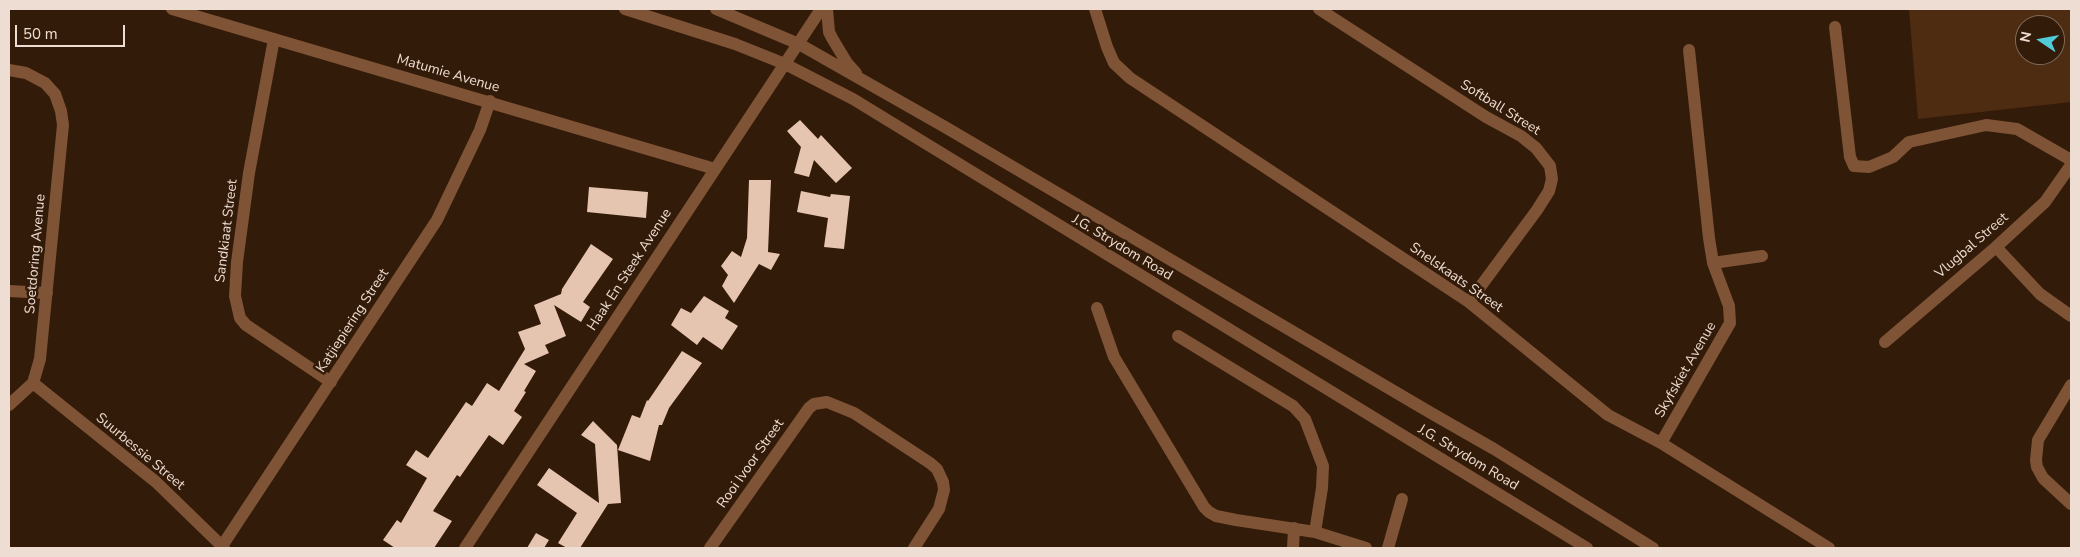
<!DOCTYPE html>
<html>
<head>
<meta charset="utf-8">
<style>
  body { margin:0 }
  #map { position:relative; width:2080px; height:557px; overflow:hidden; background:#331b09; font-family:"Nunito Sans",sans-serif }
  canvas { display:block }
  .frame { position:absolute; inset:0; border:10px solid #eeddd2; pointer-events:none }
  .north { position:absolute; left:2015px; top:15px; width:50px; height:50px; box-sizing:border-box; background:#331b09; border:1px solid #7e6959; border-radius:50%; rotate:282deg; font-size:14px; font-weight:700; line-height:20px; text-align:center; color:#eeddd2 }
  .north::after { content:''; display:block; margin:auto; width:18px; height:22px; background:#52cbd8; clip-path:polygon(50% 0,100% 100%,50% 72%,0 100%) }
  .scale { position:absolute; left:15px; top:25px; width:110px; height:22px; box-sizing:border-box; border:2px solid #eeddd2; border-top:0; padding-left:6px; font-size:15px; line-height:18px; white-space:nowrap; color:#eeddd2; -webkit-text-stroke:4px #331b09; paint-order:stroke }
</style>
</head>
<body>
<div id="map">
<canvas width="2080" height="557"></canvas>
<div class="frame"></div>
<div class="north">N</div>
<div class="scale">50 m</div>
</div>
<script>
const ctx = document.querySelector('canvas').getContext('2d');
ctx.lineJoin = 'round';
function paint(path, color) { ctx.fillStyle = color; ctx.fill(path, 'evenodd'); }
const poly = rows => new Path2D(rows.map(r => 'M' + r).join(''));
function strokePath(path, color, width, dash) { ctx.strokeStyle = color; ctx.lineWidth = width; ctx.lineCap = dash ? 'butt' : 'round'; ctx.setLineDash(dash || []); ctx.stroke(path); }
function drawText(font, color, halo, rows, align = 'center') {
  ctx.font = font + ' "Nunito Sans",sans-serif'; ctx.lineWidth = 5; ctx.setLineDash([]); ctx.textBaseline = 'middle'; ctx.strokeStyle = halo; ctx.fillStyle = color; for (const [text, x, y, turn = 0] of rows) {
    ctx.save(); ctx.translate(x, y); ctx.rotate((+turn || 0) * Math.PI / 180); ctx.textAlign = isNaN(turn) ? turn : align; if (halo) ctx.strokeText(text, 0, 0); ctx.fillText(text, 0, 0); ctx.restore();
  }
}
const green = poly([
  [1909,9,2071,9,2071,102,1918,119],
  [2025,25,2055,25,2055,55,2025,55]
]);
const building = poly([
  [800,120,818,139,821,135,852,168,836,183,814,160,809,177,794,173,801,147,787,131],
  [749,180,771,180,768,252,780,254,771,270,759,264,734,303,722,286,728,275,721,266,732,251,741,257,747,238],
  [589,187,648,192,646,218,587,212],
  [801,191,830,197,831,194,850,196,844,249,824,247,828,218,797,212],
  [591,244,613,259,583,302,590,307,581,322,554,305,566,336,545,345,549,353,524,364,536,371,524,391,526,392,514,411,522,417,503,445,489,435,460,477,457,475,433,511,452,521,434,548,395,548,383,540,397,520,401,523,427,478,406,465,416,450,428,458,466,402,472,406,487,383,499,391,525,349,518,332,541,324,534,305,561,294,562,289],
  [704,296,729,311,725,318,738,326,722,350,703,337,697,345,671,325,681,308,691,313],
  [682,351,702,363,669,408,662,425,659,425,650,461,618,450,632,415,640,418,647,400,648,401],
  [593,421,617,445,621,503,608,504,580,548,567,548,558,543,577,513,537,485,549,468,599,503,595,444,581,435],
  [536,533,549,540,544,548,527,548]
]);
const minor = poly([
  [172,9,715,169],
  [625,9,735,44,785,64,853,99,1587,548],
  [716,9,799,44,945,127,1431,413,1494,449,1653,548],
  [827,9,829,32,832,38,847,63,856,73],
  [1095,9,1107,47,1114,63,1130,78,1469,302,1608,415,1661,443,1829,548],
  [1319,9,1486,117,1521,136,1536,148,1550,166,1552,179,1549,191,1537,210,1469,302],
  [1835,27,1850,157,1854,166,1869,167,1893,157,1909,142,1986,125,2017,129,2071,160],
  [274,39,249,173,237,262,235,296,240,318,246,325,331,382],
  [9,70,26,73,45,83,55,94,61,111,63,125,40,359,33,383,9,405],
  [1996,247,2040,294,2071,316],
  [1713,263,1762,256],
  [9,291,47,293],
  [1097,308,1114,357,1204,507,1209,512,1216,516,1236,520,1315,532,1366,548],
  [1178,336,1293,406,1305,419,1323,466,1322,488,1315,532],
  [1885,342,1996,247,2045,202,2071,165],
  [33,383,156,482,224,548],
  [2071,385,2038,440,2036,460,2037,467,2043,478,2071,504],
  [1661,443,1730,323,1729,306,1713,263,1709,238,1689,50],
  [222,546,437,220,480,130,490,101],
  [465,548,821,9],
  [710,548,809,408,814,404,827,402,854,413,930,463,937,469,943,482,944,490,939,509,914,548],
  [1293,548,1294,528],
  [1388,548,1402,499]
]);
const streetNames = [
  ["Matumie Avenue",448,74,16],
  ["Softball Street",1500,108,32],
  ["Sandkiaat Street",227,231,-83],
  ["Vlugbal Street",1972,246,-41],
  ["J.G. Strydom Road",1122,248,31],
  ["Soetdoring Avenue",36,254,-85],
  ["Haak En Steek Avenue",630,270,-57],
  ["Snelskaats Street",1456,278,35],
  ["Katjiepiering Street",353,321,-57],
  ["Skyfskiet Avenue",1686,370,-60],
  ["Suurbessie Street",140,452,40],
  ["J.G. Strydom Road",1468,458,31],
  ["Rooi Ivoor Street",751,464,-55]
];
paint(green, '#4e2c12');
paint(building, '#e6c5b0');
strokePath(minor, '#7f5335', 12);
drawText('14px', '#eeddd2', '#331b09', streetNames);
</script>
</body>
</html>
